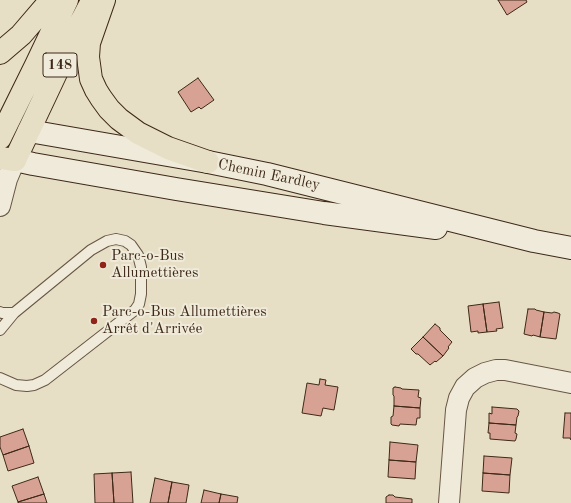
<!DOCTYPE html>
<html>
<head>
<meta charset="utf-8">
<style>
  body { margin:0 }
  canvas { display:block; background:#e7dfc5 }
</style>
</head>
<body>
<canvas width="571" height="503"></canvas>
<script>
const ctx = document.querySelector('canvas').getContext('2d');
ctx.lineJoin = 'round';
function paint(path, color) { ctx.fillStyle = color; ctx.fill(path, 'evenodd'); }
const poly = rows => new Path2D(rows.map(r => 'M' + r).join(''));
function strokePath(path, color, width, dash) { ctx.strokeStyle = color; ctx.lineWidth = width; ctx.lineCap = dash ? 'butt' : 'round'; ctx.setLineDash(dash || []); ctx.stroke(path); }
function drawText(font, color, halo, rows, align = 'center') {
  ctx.font = font + ' "Old Standard TT",serif'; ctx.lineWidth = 4; ctx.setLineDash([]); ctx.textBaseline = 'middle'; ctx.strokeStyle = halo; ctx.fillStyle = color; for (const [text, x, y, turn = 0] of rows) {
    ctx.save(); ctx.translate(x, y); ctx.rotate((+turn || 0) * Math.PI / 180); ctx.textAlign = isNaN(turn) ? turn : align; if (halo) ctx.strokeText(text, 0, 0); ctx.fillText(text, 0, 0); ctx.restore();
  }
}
const building = poly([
  [498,0,526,0,527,2,507,15,498,0],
  [198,78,214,100,201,109,199,107,191,112,178,92,198,78],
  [499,302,503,328,496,329,497,331,487,332,483,304,499,302],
  [483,304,487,332,478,333,478,331,471,332,468,306,483,304],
  [528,309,535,309,536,310,544,312,540,337,533,335,532,336,524,334,528,309],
  [544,312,552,313,554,312,558,313,560,314,556,339,540,337,544,312],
  [435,324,440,328,440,330,452,342,448,347,449,348,443,356,423,337,435,324],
  [423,337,443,356,436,362,435,361,430,365,418,354,416,354,411,349,423,337],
  [320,379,326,380,325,385,338,387,334,410,323,408,321,416,302,413,307,383,319,385,320,379],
  [395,387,401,388,402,389,419,390,418,397,421,398,420,408,394,406,394,396,393,395,393,388,395,387],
  [394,406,420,408,420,418,417,418,416,425,400,424,399,426,392,425,391,424,391,417,393,416,394,406],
  [492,407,517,409,519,411,518,416,517,417,516,425,489,423,489,413,492,414,492,407],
  [565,413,571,413,571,440,570,438,563,438,565,413],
  [489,423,516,425,515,433,517,434,516,439,515,441,490,439,490,433,488,433,489,423],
  [23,429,29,446,3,455,0,447,0,437,23,429],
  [390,442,418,445,416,462,389,460,390,442],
  [29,446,34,463,8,471,3,455,29,446],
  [484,456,512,458,510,475,483,473,484,456],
  [389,460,416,462,415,479,388,477,389,460],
  [131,472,133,503,114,503,112,473,131,472],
  [112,473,114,503,95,503,94,474,112,473],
  [483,473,510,475,509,493,482,491,483,473],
  [38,477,44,494,18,502,12,486,38,477],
  [155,478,172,482,168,503,150,503,155,478],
  [172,482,189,485,186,503,168,503,172,482],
  [204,490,221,494,219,503,201,503,204,490],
  [44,494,47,503,18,503,18,502,44,494],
  [221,494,238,497,237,503,219,503,221,494],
  [389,495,393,495,395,497,412,499,412,503,386,503,386,497,389,495]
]);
const lane = poly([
  [0,312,2,313,14,313,91,250,107,241,116,239,125,241,131,245,138,255,141,267,141,294,139,304,135,310,45,380,34,385,27,386,16,385,0,378],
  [0,330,14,313]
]);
const street = poly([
  [0,206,7,179,15,160],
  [449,503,456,410,459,398,465,387,475,378,485,373,496,370,505,370,571,383]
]);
const secondary = poly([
  [29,131,208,162,267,174,534,241,571,248],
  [15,160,33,164,176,189,324,213,436,228]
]);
const primary = poly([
  [0,158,15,160]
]);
const highway = poly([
  [104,0,89,43,88,57,91,79,96,90,101,98,109,109,119,119,138,133,168,148,208,162],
  [0,53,21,35,51,0],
  [0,138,36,65,67,0],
  [15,160,73,37,92,1]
]);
const markers = [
  [103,265,4,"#8f2418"],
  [94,321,4,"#8f2418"]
];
const shields = [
  [60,65,34]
];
const shieldNames = [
  ["148",60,65]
];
const streetNames = [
  ["Chemin Eardley",269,175,12]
];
const poiNames = [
  ["Parc-o-Bus",111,256],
  ["Allumettières",111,273],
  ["Parc-o-Bus Allumettières",102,312],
  ["Arrêt d'Arrivée",102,329]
];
paint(building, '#d7a293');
strokePath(building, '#3e2918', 1);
strokePath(lane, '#685643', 12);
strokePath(street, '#685643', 22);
strokePath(secondary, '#3e2918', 24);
strokePath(primary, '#3e2918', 24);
strokePath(highway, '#3e2918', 24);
strokePath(lane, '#efead9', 10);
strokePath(street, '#efead9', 20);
strokePath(secondary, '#efead9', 22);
strokePath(primary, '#e7dfc5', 22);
strokePath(highway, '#e7dfc5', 22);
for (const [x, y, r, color] of markers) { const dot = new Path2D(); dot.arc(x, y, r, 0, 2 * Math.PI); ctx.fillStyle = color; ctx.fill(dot); strokePath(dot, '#efead9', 1.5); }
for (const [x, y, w] of shields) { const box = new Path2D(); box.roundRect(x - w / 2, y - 12, w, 24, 3); ctx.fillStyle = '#efead9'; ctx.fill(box); strokePath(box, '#3e2918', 1); }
drawText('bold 14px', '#3e2918', null, shieldNames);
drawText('15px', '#3e2918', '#efead9', streetNames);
drawText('15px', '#3e2918', '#efead9', poiNames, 'left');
</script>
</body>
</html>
